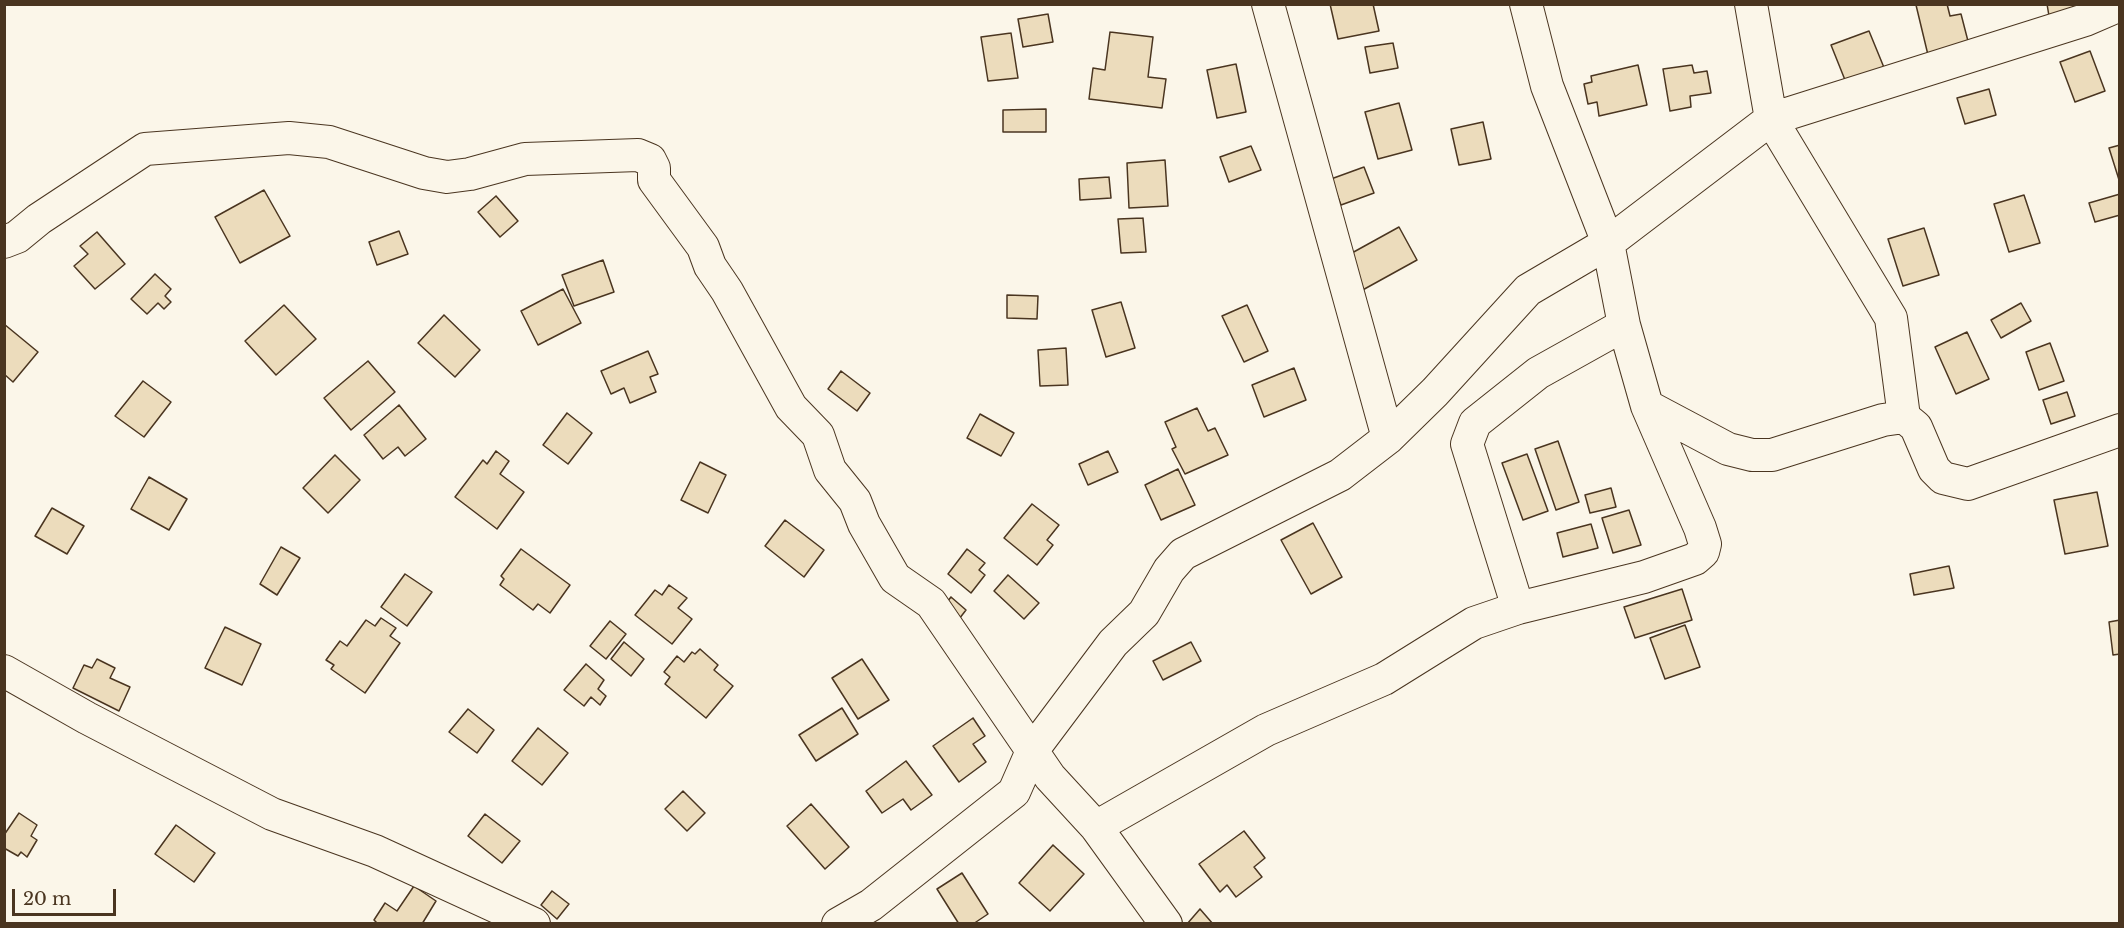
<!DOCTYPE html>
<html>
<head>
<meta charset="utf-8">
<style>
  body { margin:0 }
  #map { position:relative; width:2124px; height:928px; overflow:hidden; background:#fbf6e9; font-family:"Libre Baskerville",serif }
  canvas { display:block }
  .frame { position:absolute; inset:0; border:6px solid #4a3520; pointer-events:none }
  .scale { position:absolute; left:12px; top:889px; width:104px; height:27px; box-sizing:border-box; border:3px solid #4a3520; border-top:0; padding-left:8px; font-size:18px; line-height:21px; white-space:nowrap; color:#4a3520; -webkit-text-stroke:4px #fbf6e9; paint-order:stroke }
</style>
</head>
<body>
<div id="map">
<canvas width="2124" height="928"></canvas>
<div class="frame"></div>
<div class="scale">20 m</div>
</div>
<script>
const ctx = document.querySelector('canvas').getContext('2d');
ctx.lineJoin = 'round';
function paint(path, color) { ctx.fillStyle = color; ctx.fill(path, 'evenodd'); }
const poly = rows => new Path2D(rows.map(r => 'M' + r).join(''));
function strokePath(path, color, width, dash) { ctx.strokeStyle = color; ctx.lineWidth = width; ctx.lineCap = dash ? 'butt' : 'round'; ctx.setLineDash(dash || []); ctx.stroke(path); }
const building = poly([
  [1330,4,1373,4,1379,31,1338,39,1330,4],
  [1947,4,1950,16,1961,14,1969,45,1928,55,1916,5,1947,4],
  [2047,4,2082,4,2049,16,2047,4],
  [1048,14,1053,42,1023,47,1018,19,1048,14],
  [1869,31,1885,70,1847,85,1831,45,1869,31],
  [1110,32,1153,37,1148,77,1166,79,1162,108,1089,99,1093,68,1105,70,1110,32],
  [1011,33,1018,78,988,81,981,37,1011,33],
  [1393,43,1398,68,1370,73,1365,47,1393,43],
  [2090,51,2105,91,2075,102,2060,62,2090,51],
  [1236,64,1246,112,1217,118,1207,70,1236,64],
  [1638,65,1647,105,1599,116,1597,102,1588,104,1584,84,1592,82,1591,76,1638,65],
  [1692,65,1694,73,1707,71,1711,93,1690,96,1691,107,1670,111,1663,69,1692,65],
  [1989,89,1996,115,1965,124,1957,98,1989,89],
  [1399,103,1412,150,1378,159,1365,112,1399,103],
  [1046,109,1046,132,1003,132,1003,110,1046,109],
  [1483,122,1491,159,1459,165,1451,129,1483,122],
  [2120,145,2120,183,2109,148,2120,145],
  [1251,146,1261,170,1229,182,1220,157,1251,146],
  [1165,160,1168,206,1129,208,1127,163,1165,160],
  [1364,167,1374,193,1341,205,1331,179,1364,167],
  [1109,177,1111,198,1080,200,1079,179,1109,177],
  [264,190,290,236,240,263,215,217,264,190],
  [2120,194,2120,215,2095,222,2089,203,2120,194],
  [2024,195,2040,243,2009,252,1994,204,2024,195],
  [496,196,518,221,500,237,478,212,496,196],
  [1143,218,1146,252,1121,253,1118,219,1143,218],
  [1399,227,1417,260,1359,292,1341,259,1399,227],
  [1924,228,1939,275,1903,286,1888,239,1924,228],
  [399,231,408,254,377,265,369,242,399,231],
  [97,232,125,264,95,289,74,266,88,254,80,246,97,232],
  [603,260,614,292,574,306,562,275,603,260],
  [155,274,171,289,165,296,171,302,164,309,158,303,147,314,131,299,155,274],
  [563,289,581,323,538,345,521,311,563,289],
  [1007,295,1038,296,1037,319,1007,318,1007,295],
  [1121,302,1135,348,1106,357,1092,310,1121,302],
  [2021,303,2031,321,2001,338,1991,320,2021,303],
  [284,305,316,339,276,375,245,341,284,305],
  [1247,305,1268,351,1244,362,1222,316,1247,305],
  [444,315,480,350,455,377,418,343,444,315],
  [4,324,38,352,13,382,4,374,4,324],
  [1967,332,1989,379,1956,394,1935,347,1967,332],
  [2050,343,2064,381,2039,390,2026,352,2050,343],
  [1066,348,1068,385,1040,386,1038,350,1066,348],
  [648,351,658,374,650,377,656,392,630,403,624,388,611,394,601,371,648,351],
  [368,361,395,392,351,430,324,398,368,361],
  [1294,368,1306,400,1264,417,1252,385,1294,368],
  [841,371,870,393,857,411,828,389,841,371],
  [143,381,171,402,144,437,115,416,143,381],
  [2067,392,2075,416,2051,424,2043,400,2067,392],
  [399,405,426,439,405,456,398,447,383,459,364,435,399,405],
  [1197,408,1208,431,1215,428,1228,455,1185,474,1172,449,1176,447,1165,422,1197,408],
  [567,413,592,433,568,464,543,445,567,413],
  [980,414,1014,433,1001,456,967,438,980,414],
  [1558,441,1579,502,1556,510,1535,449,1558,441],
  [496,451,509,461,500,474,524,492,497,529,455,497,483,460,487,464,496,451],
  [1108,451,1118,472,1088,485,1079,464,1108,451],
  [1527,454,1548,511,1523,520,1502,463,1527,454],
  [335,455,360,480,328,513,303,488,335,455],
  [700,462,726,475,708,513,681,500,700,462],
  [1178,469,1195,505,1161,520,1145,485,1178,469],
  [149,477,187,499,169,530,131,509,149,477],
  [1611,488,1616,507,1590,513,1585,495,1611,488],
  [2097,492,2108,546,2065,554,2054,500,2097,492],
  [1032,504,1059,525,1047,540,1053,545,1037,565,1004,538,1032,504],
  [52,508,84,526,67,554,35,536,52,508],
  [1629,510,1641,545,1613,553,1602,518,1629,510],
  [785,520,824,550,804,577,765,546,785,520],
  [1313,523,1342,577,1311,594,1281,540,1313,523],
  [1591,524,1598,548,1563,557,1557,533,1591,524],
  [281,547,300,558,277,595,260,584,281,547],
  [521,549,570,585,550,613,538,604,533,610,500,585,504,579,501,576,521,549],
  [967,549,985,563,979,570,985,575,971,593,948,574,967,549],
  [1949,566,1954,588,1914,595,1910,574,1949,566],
  [405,574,432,592,407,626,381,607,405,574],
  [1008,575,1039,603,1024,619,994,591,1008,575],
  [669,585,687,598,678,608,692,619,672,644,635,615,655,590,662,595,669,585],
  [1682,589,1692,620,1635,638,1624,607,1682,589],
  [951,597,966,610,956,623,940,611,951,597],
  [381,618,396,628,390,636,400,643,365,693,331,669,334,665,326,660,340,641,347,646,366,620,375,626,381,618],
  [2120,620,2120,654,2113,655,2109,622,2120,620],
  [610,621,626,634,606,659,590,646,610,621],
  [1685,625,1700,667,1665,679,1650,638,1685,625],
  [225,627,261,644,242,685,205,668,225,627],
  [624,642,644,659,631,676,611,659,624,642],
  [1191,642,1201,661,1163,680,1153,661,1191,642],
  [700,649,718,665,714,670,733,686,706,718,665,684,670,677,664,672,677,656,684,662,692,652,695,654,700,649],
  [97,659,115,668,110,678,130,687,119,711,73,688,84,665,92,668,97,659],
  [862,659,889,700,858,719,832,678,862,659],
  [586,664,604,680,598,689,606,696,600,705,591,697,584,706,564,690,586,664],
  [842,708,858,734,816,761,799,735,842,708],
  [468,709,494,730,477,753,449,732,468,709],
  [973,718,985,736,973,744,986,762,959,782,933,746,973,718],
  [538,728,568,753,542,785,512,761,538,728],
  [906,761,932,795,911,810,903,799,882,813,866,791,906,761],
  [683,791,705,813,687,831,665,809,683,791],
  [811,804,849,847,825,869,787,826,811,804],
  [19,813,37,825,31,836,37,840,27,857,21,852,18,856,4,848,4,835,19,813],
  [485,814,520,841,502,863,468,836,485,814],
  [176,825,215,853,194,882,155,854,176,825],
  [1244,831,1265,858,1254,867,1262,877,1236,897,1227,885,1220,892,1199,864,1244,831],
  [1053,845,1084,874,1050,911,1019,883,1053,845],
  [962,873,988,914,973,924,959,924,937,889,962,873],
  [414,886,436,901,422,924,378,924,374,920,385,903,397,911,414,886],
  [552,891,569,904,557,919,541,905,552,891],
  [1200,909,1213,924,1187,924,1200,909]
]);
const street = poly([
  [1268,4,1388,438],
  [1751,4,1771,119,1891,318,1904,417],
  [4,242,17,237,39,219,145,149,289,138,329,142,424,173,447,177,470,174,525,159,638,155,650,160,654,168,654,180,703,247,710,266,727,291,791,407,818,435,830,470,855,501,864,524,895,578,931,603,1050,777,1096,827,1166,924],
  [1647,406,1728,449,1752,455,1772,455,1883,420,1904,417,1916,427,1934,469,1943,478,1968,484,2120,430],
  [1518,608,1467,444,1475,423,1538,373,1624,325],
  [4,671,87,718,272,814,375,851,534,924],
  [1096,827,1266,730,1384,679,1474,623,1518,608,1644,577,1695,559,1703,552,1705,544,1700,528,1647,406,1624,325,1608,243,1547,86,1526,4],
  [838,924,871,905,1014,792,1032,751,1113,643,1144,613,1169,570,1183,554,1340,475,1388,438,1435,392,1528,290,1608,243,1771,119,2085,20,2120,5]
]);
paint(building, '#ecdcbc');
strokePath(building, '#4a3520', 1.5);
strokePath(street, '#4a3520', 34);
strokePath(street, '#fbf6e9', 32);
</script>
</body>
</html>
